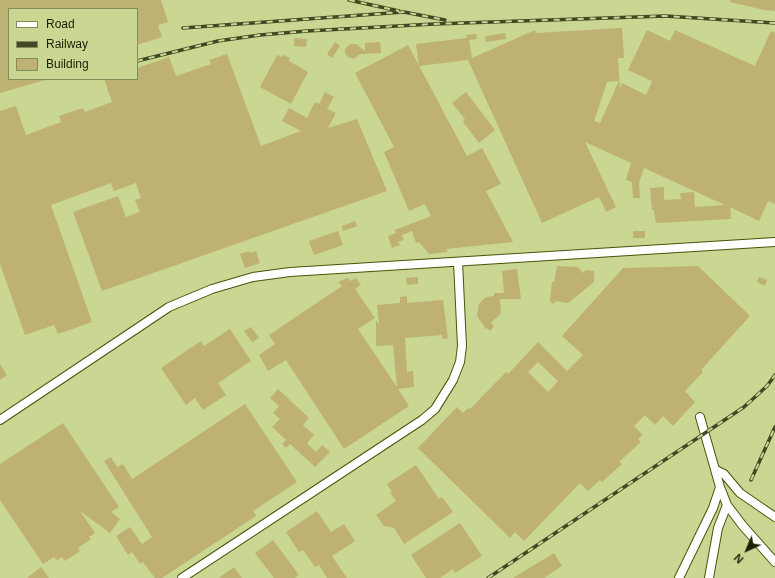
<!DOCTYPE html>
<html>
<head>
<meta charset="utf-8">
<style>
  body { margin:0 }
  #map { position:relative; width:775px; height:578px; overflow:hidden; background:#c9d792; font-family:Helvetica,sans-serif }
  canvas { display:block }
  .legend { position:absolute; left:8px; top:8px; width:130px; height:72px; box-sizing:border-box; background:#c9d792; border:1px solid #838d59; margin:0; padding:5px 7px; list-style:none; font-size:12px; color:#1b1f04 }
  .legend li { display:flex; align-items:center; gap:8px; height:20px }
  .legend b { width:20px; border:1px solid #838d59 }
  .north { position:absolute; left:727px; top:530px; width:40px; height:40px; -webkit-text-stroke:3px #c9d792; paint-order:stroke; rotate:224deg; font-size:11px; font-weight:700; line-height:16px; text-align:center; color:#1b1f04 }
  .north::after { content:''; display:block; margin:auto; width:14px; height:18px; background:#1b1f04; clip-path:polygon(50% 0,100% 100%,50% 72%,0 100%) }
</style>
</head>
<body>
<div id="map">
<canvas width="775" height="578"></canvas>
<ul class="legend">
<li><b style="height:5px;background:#fff"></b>Road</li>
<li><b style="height:5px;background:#424824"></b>Railway</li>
<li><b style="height:11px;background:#bfb172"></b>Building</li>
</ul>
<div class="north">N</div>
</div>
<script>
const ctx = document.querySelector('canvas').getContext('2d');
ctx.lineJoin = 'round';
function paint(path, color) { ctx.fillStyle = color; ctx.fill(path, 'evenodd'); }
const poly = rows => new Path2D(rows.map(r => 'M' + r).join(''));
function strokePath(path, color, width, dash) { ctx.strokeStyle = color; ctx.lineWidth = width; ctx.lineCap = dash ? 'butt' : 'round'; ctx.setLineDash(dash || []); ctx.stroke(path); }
const building = poly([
  [0,0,161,0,168,22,158,25,162,37,137,45,137,9,9,9,9,79,45,80,0,93],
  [730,0,775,0,775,11,764,10,730,2],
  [622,28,624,58,618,58,620,88,622,83,646,95,652,81,628,70,647,30,670,41,675,30,755,66,771,31,775,33,775,204,768,201,759,221,730,207,731,219,656,223,654,210,652,210,650,188,664,187,664,200,681,199,680,193,694,192,695,207,725,205,644,168,639,183,640,198,633,198,632,182,626,180,631,163,585,142,616,207,606,212,599,197,542,223,468,60,419,66,416,44,467,38,466,35,476,34,477,39,469,40,472,58,535,30,536,33],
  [619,81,600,123,594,121,607,82],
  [505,33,506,39,486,42,485,36],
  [294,38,307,39,306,47,294,46],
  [335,42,340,46,332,58,327,54],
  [380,42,381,53,360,54,354,59,348,57,345,53,345,49,350,44,356,44,365,51,365,43],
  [408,45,467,156,482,148,501,184,486,191,513,242,446,249,448,252,429,254,419,242,416,243,412,231,402,235,404,240,398,242,400,245,392,248,388,236,396,233,395,230,431,216,425,204,409,211,384,152,394,147,355,73],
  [227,54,261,146,301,131,282,121,289,108,307,118,315,102,319,104,325,92,334,97,327,109,336,113,328,128,357,119,387,191,102,291,73,212,118,196,126,217,140,212,135,200,141,198,136,183,114,191,111,183,51,205,92,322,58,334,54,325,25,335,0,264,0,111,16,106,26,135,61,122,59,116,83,108,85,112,112,102,104,79,137,79,137,68,169,57,176,76,211,64,209,60],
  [277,55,282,57,284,55,290,58,289,61,308,72,291,104,260,87],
  [466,92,495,130,479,143,463,122,465,119,452,103],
  [355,221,357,226,343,231,342,226],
  [338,231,343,245,314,255,309,241],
  [633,231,645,231,645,238,633,238],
  [249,251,250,253,256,251,260,263,245,268,240,254],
  [557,266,578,267,583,273,586,270,594,271,594,282,568,303,556,301,553,304,550,301,552,282,554,282],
  [698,266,750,316,701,370,703,372,685,391,695,402,673,426,663,416,655,425,645,415,634,426,643,435,638,439,641,442,619,462,622,464,602,482,600,480,588,491,580,483,524,541,515,532,510,538,418,448,457,407,463,413,468,408,470,409,506,372,508,374,538,342,567,371,583,355,562,336,623,268],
  [538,362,558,381,548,392,528,372],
  [517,269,521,299,500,299,501,313,491,323,494,326,490,331,487,328,486,329,477,316,479,304,486,297,494,296,494,293,504,293,502,271],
  [418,277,418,284,407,285,406,278],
  [759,277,767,280,765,286,757,282],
  [348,278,350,281,356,278,361,285,355,289,375,318,358,329,397,387,393,345,376,346,376,320,379,325,377,305,400,303,400,297,407,296,407,303,443,300,448,338,443,339,442,335,405,338,407,372,413,371,414,387,398,389,409,406,344,449,286,360,268,371,259,355,275,344,269,335,342,286,338,282],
  [251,327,259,338,252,342,244,331],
  [230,329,251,361,218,383,226,395,203,410,195,398,186,405,161,368,201,341,204,346],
  [0,364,7,375,0,380],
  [278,389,309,418,303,425,314,435,307,443,316,452,322,445,330,452,315,467,290,444,286,448,282,444,286,440,272,427,280,419,273,413,279,406,270,398],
  [245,404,297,482,253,511,256,516,162,578,155,578,143,562,140,564,132,552,128,555,116,536,130,527,142,544,152,537,104,461,111,457,117,467,123,464,132,479],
  [63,423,119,507,111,512,120,519,110,533,80,511,95,533,89,537,91,539,78,548,80,551,65,561,62,557,57,560,54,557,43,564,0,500,0,464],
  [416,465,439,499,442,497,453,512,404,544,394,528,384,526,376,515,396,501,390,493,392,492,387,484],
  [317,511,331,532,344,524,355,541,332,556,347,578,327,578,319,565,315,567,303,550,299,552,286,532],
  [460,523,482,556,455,573,453,569,440,578,426,578,411,555],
  [273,540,299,575,295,578,274,578,255,553],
  [554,553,562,566,544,578,513,578],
  [41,567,49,578,27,578],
  [234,567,242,578,219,578]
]);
const street = poly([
  [700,417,720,487,727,505,743,526,775,562],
  [0,420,169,307,212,289,253,277,290,272,775,242],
  [716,470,724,474,740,493,775,517],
  [182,578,422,420,435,409,453,380,460,362,462,346,458,262],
  [679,578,713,508,720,487],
  [709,578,718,528,727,505]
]);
const rail = poly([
  [349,0,399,11],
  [183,28,404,12,445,20],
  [137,61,218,41,260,35,307,31,434,24,665,16,775,23],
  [751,480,775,427],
  [488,578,744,407,767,386,775,375]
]);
paint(building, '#bfb172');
strokePath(street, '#495309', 10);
strokePath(street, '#fff', 8);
strokePath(rail, '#424824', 3.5);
strokePath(rail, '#c9d792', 2, [6]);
</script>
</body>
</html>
